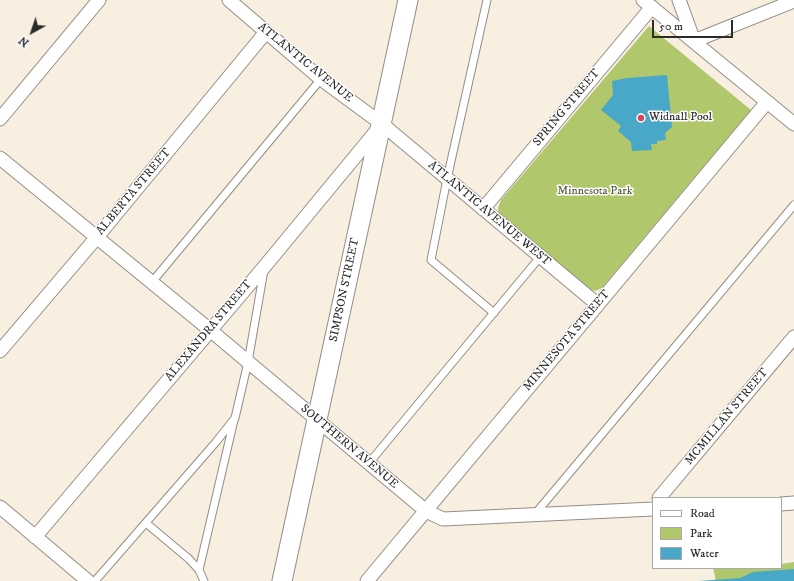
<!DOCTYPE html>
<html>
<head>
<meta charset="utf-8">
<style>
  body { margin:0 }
  #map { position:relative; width:794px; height:581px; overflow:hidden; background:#f8efe1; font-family:"IM FELL DW Pica",serif }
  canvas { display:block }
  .legend { position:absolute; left:652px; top:497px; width:130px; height:72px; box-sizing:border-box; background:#fff; border:1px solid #aaa; margin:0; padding:5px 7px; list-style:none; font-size:12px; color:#2b2b2b }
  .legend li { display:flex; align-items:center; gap:8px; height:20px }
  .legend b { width:20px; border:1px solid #aaa }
  .north { position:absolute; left:12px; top:12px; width:40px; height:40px; -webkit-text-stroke:3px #fff; paint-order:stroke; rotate:220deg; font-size:11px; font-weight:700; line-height:16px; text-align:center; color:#2b2b2b }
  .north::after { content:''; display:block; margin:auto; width:14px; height:18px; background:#2b2b2b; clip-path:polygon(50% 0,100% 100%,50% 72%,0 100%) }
  .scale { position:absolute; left:652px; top:20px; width:81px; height:18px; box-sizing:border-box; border:2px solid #2b2b2b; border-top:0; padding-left:5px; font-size:12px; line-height:14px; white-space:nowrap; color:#2b2b2b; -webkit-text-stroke:3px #fff; paint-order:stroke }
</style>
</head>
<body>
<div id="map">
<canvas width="794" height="581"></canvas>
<ul class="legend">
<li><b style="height:5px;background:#fff"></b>Road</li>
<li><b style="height:11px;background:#b1c76c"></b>Park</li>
<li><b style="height:11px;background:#49a7c7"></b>Water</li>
</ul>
<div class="north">N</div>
<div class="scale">50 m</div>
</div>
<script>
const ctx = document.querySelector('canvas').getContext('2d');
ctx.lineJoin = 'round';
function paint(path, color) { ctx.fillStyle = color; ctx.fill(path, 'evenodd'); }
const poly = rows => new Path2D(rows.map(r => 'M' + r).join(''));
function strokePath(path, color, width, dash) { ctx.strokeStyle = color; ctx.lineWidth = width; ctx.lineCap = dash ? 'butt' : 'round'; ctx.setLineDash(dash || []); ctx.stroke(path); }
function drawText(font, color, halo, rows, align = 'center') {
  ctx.font = font + ' "IM FELL DW Pica",serif'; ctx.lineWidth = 3; ctx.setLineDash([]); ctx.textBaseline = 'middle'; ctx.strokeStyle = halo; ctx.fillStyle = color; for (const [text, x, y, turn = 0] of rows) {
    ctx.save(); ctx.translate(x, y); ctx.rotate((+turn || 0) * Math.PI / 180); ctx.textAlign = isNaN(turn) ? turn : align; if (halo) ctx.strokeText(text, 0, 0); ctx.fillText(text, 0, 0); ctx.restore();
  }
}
const green = poly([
  [649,26,751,110,602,288,595,291,586,288,499,217,498,208,501,200],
  [794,562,794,581,716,581,713,568,781,568,781,564]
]);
const water = poly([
  [667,75,672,127,665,133,666,140,657,141,657,144,651,144,652,150,632,151,631,142,618,131,621,126,601,110,613,95,612,81,627,78],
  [794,569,794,581,699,581,740,578,753,572]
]);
const lane = poly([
  [487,0,447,179,431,260,494,313],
  [152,282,321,79],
  [369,463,540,257],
  [535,514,794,205],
  [146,523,189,559,199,570,204,581],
  [199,570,234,420],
  [95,581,216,442,235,418,248,362,264,270]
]);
const street = poly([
  [229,0,321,79,382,124,597,304],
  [643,0,794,124],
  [679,0,694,41],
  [694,41,794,1],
  [0,119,99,0],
  [0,158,210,330,426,511,443,519,653,509],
  [483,209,652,7],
  [0,351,97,237,266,32],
  [659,498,794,337],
  [781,504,794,503],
  [0,507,88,581],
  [35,537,265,266,378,129],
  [367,581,767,102]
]);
const secondary = poly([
  [282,581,408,0]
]);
const markers = [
  [641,118,4,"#d1495b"]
];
const streetNames = [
  ["ATLANTIC AVENUE",305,63,39],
  ["SPRING STREET",567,108,-50],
  ["ALBERTA STREET",134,192,-50],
  ["ATLANTIC AVENUE WEST",489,214,40],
  ["SIMPSON STREET",345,290,-78],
  ["ALEXANDRA STREET",209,331,-50],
  ["MINNESOTA STREET",567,341,-50],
  ["MCMILLAN STREET",727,417,-50],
  ["SOUTHERN AVENUE",349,447,40]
];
const poiNames = [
  ["Widnall Pool",649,118]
];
const parkNames = [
  ["Minnesota Park",595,192]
];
paint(green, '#b1c76c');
paint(water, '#49a7c7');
strokePath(lane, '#928d86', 9);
strokePath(street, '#928d86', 15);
strokePath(secondary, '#928d86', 21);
strokePath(lane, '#fff', 7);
strokePath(street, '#fff', 13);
strokePath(secondary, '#fff', 19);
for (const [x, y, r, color] of markers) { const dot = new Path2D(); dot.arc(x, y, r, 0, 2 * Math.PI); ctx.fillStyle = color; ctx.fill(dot); strokePath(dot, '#fff', 1.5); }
drawText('12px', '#2b2b2b', '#fff', streetNames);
drawText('12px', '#2b2b2b', '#fff', poiNames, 'left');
drawText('12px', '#535a3e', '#fff', parkNames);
</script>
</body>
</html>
